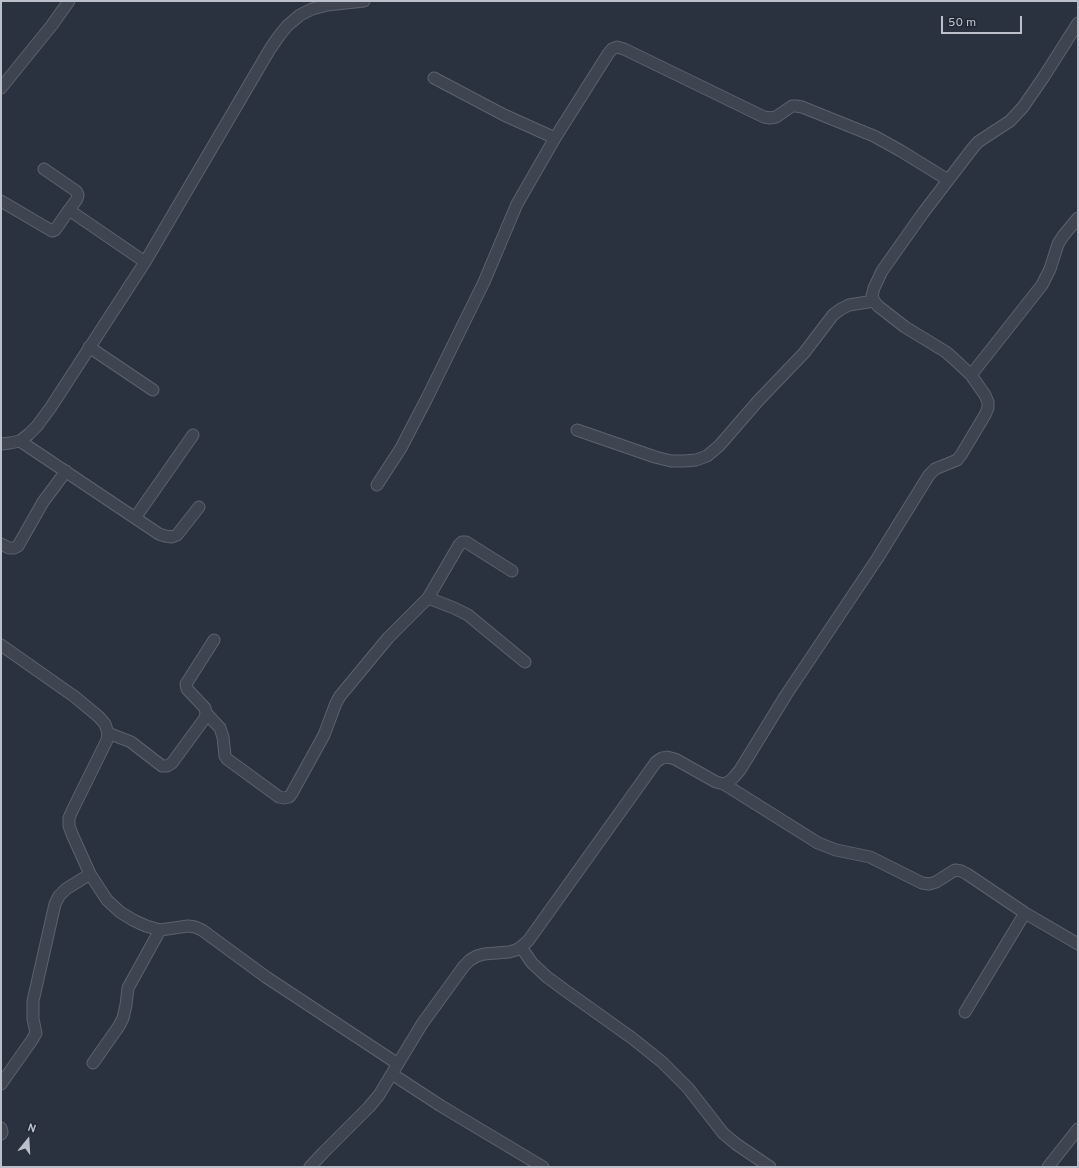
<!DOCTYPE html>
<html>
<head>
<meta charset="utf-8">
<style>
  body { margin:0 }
  #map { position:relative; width:1079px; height:1168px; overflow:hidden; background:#2a3240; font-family:Overpass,sans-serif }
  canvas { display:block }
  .frame { position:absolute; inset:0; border:2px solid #bbc0ca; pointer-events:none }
  .north { position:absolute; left:8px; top:1120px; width:40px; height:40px; -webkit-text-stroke:3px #222935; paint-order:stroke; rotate:18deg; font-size:11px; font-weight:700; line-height:16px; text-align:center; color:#bbc0ca }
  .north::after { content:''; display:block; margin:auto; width:14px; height:18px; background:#bbc0ca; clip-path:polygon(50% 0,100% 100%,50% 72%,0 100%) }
  .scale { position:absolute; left:941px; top:16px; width:81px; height:18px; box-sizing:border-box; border:2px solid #bbc0ca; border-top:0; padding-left:5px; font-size:12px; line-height:14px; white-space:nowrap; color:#bbc0ca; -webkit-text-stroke:3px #222935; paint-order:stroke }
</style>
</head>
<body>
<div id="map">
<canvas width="1079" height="1168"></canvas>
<div class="frame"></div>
<div class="north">N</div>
<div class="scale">50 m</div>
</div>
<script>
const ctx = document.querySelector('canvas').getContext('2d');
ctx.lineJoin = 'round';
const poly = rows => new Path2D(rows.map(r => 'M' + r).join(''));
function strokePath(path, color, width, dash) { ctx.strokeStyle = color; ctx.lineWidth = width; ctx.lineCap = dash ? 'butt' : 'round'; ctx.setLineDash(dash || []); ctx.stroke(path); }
const minor = poly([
  [434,78,504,115,555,138],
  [1,88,52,25,69,1],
  [44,169,76,191,78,195,77,199,69,210],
  [1,201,52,231,55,230,69,210,145,262],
  [89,347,153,390],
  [971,375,1042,285,1050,269,1058,244,1063,236,1078,218],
  [577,430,655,457,671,461,684,461,696,460,707,456,719,446,758,401,804,353,833,315,841,309,849,305,874,301],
  [20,441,159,534,165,536,172,537,177,535,199,507],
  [1,444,10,443,20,441,29,434,37,426,51,407,145,262,270,49,279,36,287,26,300,15,312,9,327,5,364,1],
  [377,485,401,448,427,398,484,282,517,204,555,138,608,54,612,49,617,47,624,49,764,117,770,118,776,117,792,106,796,106,802,107,874,136,901,151,948,180],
  [135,518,193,435],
  [1,544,9,548,14,548,18,546,43,502,55,486,66,471],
  [428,598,454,608,468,615,525,662],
  [1,645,75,697,99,717,105,724,108,733,107,740,72,811,69,818,69,826,72,834,90,874,107,900,120,912,133,920,146,926,160,930,188,926,195,927,202,930,266,977,398,1064],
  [206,713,220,728,223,737,225,756,227,759,279,797,284,798,289,797,292,793,324,735,336,703,340,696,388,638,428,598,459,545,462,542,466,542,512,571],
  [108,733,131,742,162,766,167,766,172,763,205,718,206,713,205,708,187,689,186,684,214,640],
  [724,784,818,843,836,850,870,857,922,883,929,884,936,882,955,870,961,871,967,874,1025,913,1078,944],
  [521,947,532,963,547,977,566,991,632,1038,662,1062,688,1088,723,1133,736,1144,770,1167],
  [965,1012,1025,913],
  [93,1063,119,1026,123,1018,126,1005,128,988,160,930],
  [392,1074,441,1106,543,1167],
  [1,1084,32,1040,36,1033,33,1019,33,1001,55,904,59,896,66,889,90,874],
  [1,1128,2,1132,1,1134],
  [310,1167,323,1153,369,1107,379,1095,422,1024,464,966,470,960,477,956,484,954,509,952,516,950,521,947,528,941,656,762,662,758,667,757,675,759,716,782,724,784,730,781,734,777,740,770,786,695,877,559,929,475,935,469,957,460,961,455,985,415,988,408,988,402,985,395,971,375,954,359,946,352,905,327,878,306,874,301,872,296,874,288,882,271,923,213,972,149,978,142,1010,121,1023,107,1043,78,1078,23],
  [1048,1167,1078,1129]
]);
strokePath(minor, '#5c626d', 13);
strokePath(minor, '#3e4550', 11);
</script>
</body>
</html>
